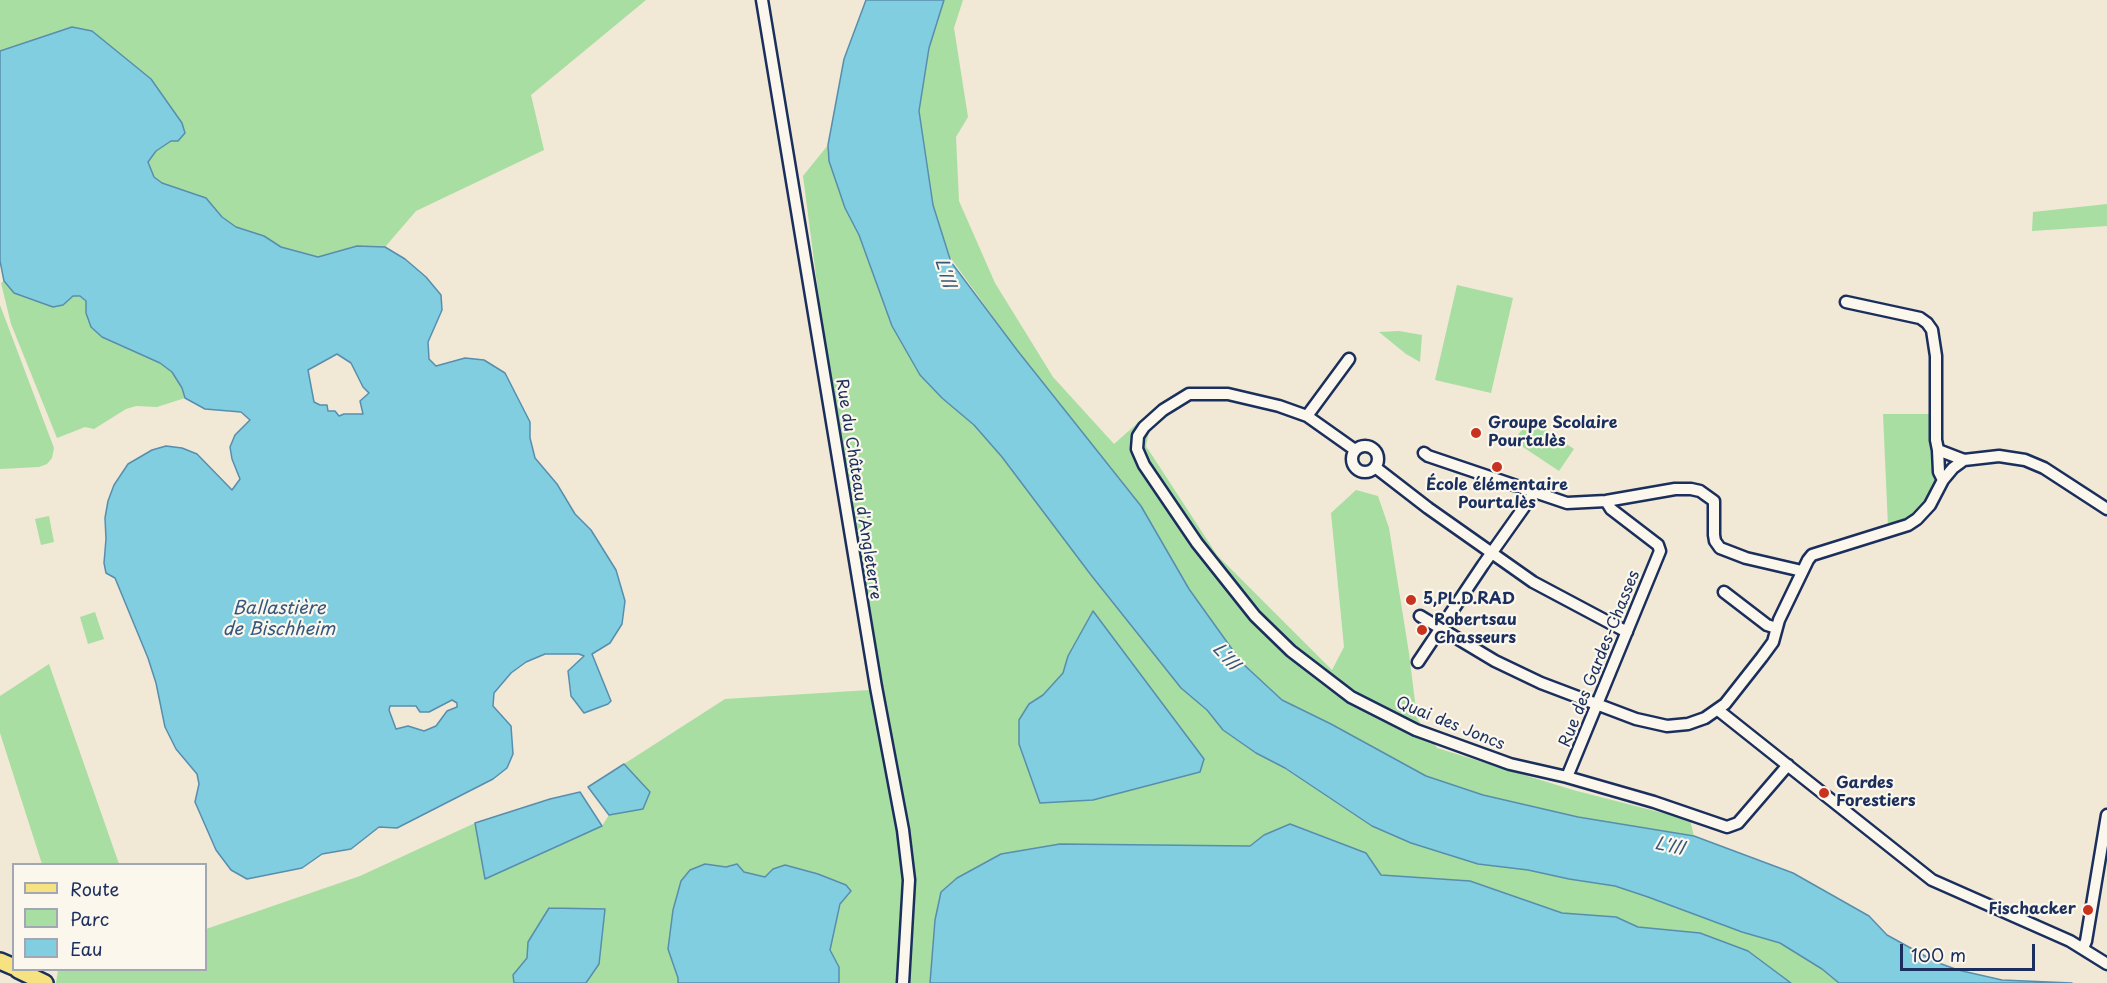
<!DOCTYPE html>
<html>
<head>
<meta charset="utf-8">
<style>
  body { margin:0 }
  #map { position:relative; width:2107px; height:983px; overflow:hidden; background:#f1e8d6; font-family:"Playpen Sans",sans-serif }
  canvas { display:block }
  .legend { position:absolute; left:12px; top:863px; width:195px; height:108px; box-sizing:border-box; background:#fbf7ec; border:2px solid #a1a7b3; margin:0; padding:8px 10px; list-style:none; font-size:18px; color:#1b2f5e }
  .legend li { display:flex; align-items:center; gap:12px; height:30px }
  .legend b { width:30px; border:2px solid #a1a7b3 }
  .scale { position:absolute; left:1900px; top:944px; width:135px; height:27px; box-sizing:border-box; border:3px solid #1b2f5e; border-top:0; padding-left:8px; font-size:18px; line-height:21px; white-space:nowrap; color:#1b2f5e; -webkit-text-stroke:4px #fbf7ec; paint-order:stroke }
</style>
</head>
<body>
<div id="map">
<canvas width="2107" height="983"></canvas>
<ul class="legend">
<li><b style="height:8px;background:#f7e281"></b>Route</li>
<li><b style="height:16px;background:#a8dea1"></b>Parc</li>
<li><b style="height:16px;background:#81cee1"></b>Eau</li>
</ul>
<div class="scale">100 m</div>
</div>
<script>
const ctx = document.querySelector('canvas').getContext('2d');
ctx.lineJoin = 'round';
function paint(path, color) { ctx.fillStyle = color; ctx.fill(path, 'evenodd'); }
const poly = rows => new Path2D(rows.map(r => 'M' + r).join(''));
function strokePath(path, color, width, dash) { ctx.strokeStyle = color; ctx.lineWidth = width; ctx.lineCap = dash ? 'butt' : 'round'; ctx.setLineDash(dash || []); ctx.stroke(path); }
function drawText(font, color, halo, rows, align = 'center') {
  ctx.font = font + ' "Playpen Sans",sans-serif'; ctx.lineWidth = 4.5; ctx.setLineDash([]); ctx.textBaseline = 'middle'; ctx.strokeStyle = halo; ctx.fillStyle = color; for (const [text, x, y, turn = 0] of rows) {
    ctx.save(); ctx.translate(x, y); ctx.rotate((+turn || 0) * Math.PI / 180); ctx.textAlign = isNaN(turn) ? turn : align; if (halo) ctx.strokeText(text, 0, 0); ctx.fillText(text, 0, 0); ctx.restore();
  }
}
const green = poly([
  [0,0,646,0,531,95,544,150,416,211,385,247,357,246,318,257,281,247,264,236,236,227,222,217,206,198,162,183,154,177,148,162,156,151,171,141,182,123,151,79,72,27,0,51],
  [944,0,963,0,954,28,968,117,956,137,959,201,995,283,1053,377,1114,444,1158,405,1168,416,1149,431,1146,446,1217,555,1332,670,1344,647,1331,513,1356,490,1378,496,1389,528,1409,653,1417,718,1437,748,1573,790,1690,820,1694,836,1578,817,1483,795,1426,776,1331,724,1282,700,1242,664,1189,589,1141,506,1017,350,950,257,933,205,919,111,929,48],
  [828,145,829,161,845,208,859,235,892,326,920,375,942,398,974,425,1002,457,1091,575,1181,688,1207,710,1223,730,1256,753,1285,768,1372,826,1411,843,1478,864,1528,870,1569,879,1615,886,1648,897,1742,932,1780,943,1822,969,1839,983,1791,983,1748,951,1700,933,1638,927,1616,917,1562,913,1470,881,1381,875,1366,853,1290,824,1264,835,1250,846,1060,844,1001,854,957,878,941,892,935,920,930,983,839,983,839,967,830,950,841,903,851,892,846,885,818,874,785,865,773,869,765,877,744,872,737,864,726,867,705,864,690,870,681,881,673,910,668,949,678,979,678,983,56,983,58,970,206,970,206,929,360,876,475,823,485,878,602,826,609,815,643,809,650,792,624,764,725,699,870,690,803,176],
  [1093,612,1203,759,1200,772,1093,800,1040,802,1019,744,1019,720,1029,704,1043,695,1063,673,1068,656],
  [2107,204,2107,226,2032,231,2033,212],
  [4,281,14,293,63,305,73,296,80,296,86,301,86,313,91,327,102,337,160,363,172,372,182,388,185,398,157,407,136,406,126,409,94,429,85,427,57,438,11,324,1,283],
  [1457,285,1513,298,1491,393,1435,380],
  [0,305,54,448,52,458,47,464,39,467,0,469],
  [1399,331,1422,335,1420,362,1406,354,1379,332],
  [1883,414,1933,414,1936,457,1936,482,1930,495,1908,520,1888,526],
  [1529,419,1574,449,1559,471,1514,441],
  [49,516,54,542,41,545,35,519],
  [95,612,104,639,88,644,80,617],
  [49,664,119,864,42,864,0,733,0,696]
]);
const water = poly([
  [866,0,944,0,929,48,919,111,933,205,951,262,1017,350,1141,506,1189,589,1242,663,1282,700,1331,724,1426,776,1483,795,1578,817,1694,836,1793,873,1869,916,1887,935,1936,962,1958,970,2002,980,2072,983,1839,983,1822,969,1780,943,1742,932,1648,897,1615,886,1569,879,1528,870,1478,864,1411,843,1372,826,1285,768,1256,753,1223,730,1207,710,1181,688,1091,575,1002,457,974,425,942,398,920,375,892,326,859,235,845,208,829,161,828,145,844,59,866,0],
  [72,27,92,31,151,79,182,123,185,133,178,141,171,141,156,151,148,162,154,177,162,183,206,198,222,217,236,227,264,236,281,247,318,257,357,246,385,247,405,259,426,277,441,295,442,310,428,342,429,359,436,366,465,358,484,360,505,373,530,422,530,438,535,458,557,484,575,514,591,530,616,570,625,601,622,624,610,643,592,654,611,701,608,704,584,713,571,696,568,671,584,656,579,654,545,654,526,662,511,673,494,693,493,706,511,726,513,754,507,768,493,779,397,828,379,827,351,849,322,854,302,868,247,879,231,870,216,850,195,802,199,784,197,774,176,749,165,727,156,683,148,658,115,578,106,573,104,563,106,539,105,518,108,501,114,485,128,464,152,450,166,446,182,448,197,454,232,490,240,479,232,459,230,447,235,435,250,420,241,412,205,409,185,398,182,388,172,372,160,363,102,337,91,327,86,313,86,301,80,296,73,296,63,305,53,307,14,293,4,281,0,261,0,51,72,27],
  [337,354,351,363,363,387,369,393,360,401,363,414,344,414,339,416,335,411,328,411,327,405,320,405,314,402,308,370,337,354],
  [452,700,457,703,457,707,447,711,436,726,424,731,408,726,396,729,389,710,390,706,416,706,420,712,429,712,452,700],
  [1093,611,1204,759,1200,772,1093,800,1040,803,1019,744,1019,720,1029,704,1043,695,1063,673,1068,656,1093,611],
  [624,764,650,792,643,809,609,815,588,787,624,764],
  [580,792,602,826,485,879,475,823,550,799,580,792],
  [1290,824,1366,853,1381,875,1470,881,1562,913,1616,917,1638,927,1700,933,1748,951,1791,983,930,983,935,920,941,892,957,878,1001,854,1060,844,1250,846,1264,835,1290,824],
  [705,864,726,867,737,864,744,872,765,877,773,869,785,865,818,874,846,885,851,891,840,904,830,950,839,967,839,983,678,983,678,978,668,949,673,910,681,881,690,870,705,864],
  [549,908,605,909,599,964,586,983,514,983,513,975,527,958,528,942,549,908]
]);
const street = poly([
  [762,0,876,687,903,830,909,880,903,983],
  [1846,302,1920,318,1927,323,1932,330,1936,356,1936,440,1938,450,1939,472,1943,480],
  [1307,416,1349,359],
  '1352 459a13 13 0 1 1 26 0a13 13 0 1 1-26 0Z',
  [1355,450,1307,416,1279,406,1228,394,1189,394,1163,410,1144,427,1138,436,1137,449,1144,465,1197,543,1255,616,1291,651,1351,697,1416,730,1510,764,1567,777,1654,802,1727,827,1738,823,1788,765],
  [1938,450,1964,460],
  [1424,453,1428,456,1567,503,1606,501,1675,489,1691,489,1700,491,1714,501,1714,535,1715,541,1720,548,1746,558,1802,571],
  [1375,467,1428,508,1533,582,1627,632],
  [1724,592,1767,625,1776,628],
  [1420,616,1495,661,1541,683,1636,719,1667,726,1688,724,1705,718,1725,704,1762,657,1773,642,1779,620,1808,560,1812,555,1908,525,1917,519,1930,505,1943,480,1953,468,1964,460,1999,456,2025,460,2044,468,2107,509],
  [1418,662,1483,565,1534,493],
  [1718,710,1932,880,2070,941,2107,964],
  [1567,777,1660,551,1658,545,1611,509,1606,501],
  [2083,948,2086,941,2107,815]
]);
const primary = poly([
  [0,961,14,967],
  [18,970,45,983]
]);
const markers = [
  [1476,433,6,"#c8321e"],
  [1497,467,6,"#c8321e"],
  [1411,600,6,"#c8321e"],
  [1422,630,6,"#c8321e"],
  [1824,793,6,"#c8321e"],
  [2088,910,6,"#c8321e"]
];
const poiNames = [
  ["Groupe Scolaire",1488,424],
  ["Pourtalès",1488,442],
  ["École élémentaire",1497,486,"center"],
  ["Pourtalès",1497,504,"center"],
  ["5,PL.D.RAD",1423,600],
  ["Robertsau",1434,621],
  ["Chasseurs",1434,639],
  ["Gardes",1836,784],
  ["Forestiers",1836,802],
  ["Fischacker",2076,910,"right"]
];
const streetNames = [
  ["Rue du Château d'Angleterre",858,489,81],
  ["Rue des Gardes-Chasses",1600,659,-68],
  ["Quai des Joncs",1450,724,22]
];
const waterNames = [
  ["L'Ill",944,273,74],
  ["Ballastière",279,609],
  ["de Bischheim",279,630],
  ["L'Ill",1225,657,49],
  ["L'Ill",1669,847,13]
];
paint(green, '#a8dea1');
paint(water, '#81cee1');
strokePath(water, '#588ead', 1.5);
strokePath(street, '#1b2f5e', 15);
strokePath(primary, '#1b2f5e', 20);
strokePath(street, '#fbf7ec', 10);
strokePath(primary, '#f7e281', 15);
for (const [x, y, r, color] of markers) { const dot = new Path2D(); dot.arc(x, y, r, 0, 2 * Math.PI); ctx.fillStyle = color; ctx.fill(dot); strokePath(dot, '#fbf7ec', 2); }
drawText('bold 16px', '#1b2f5e', '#fbf7ec', poiNames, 'left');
drawText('16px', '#1b2f5e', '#fbf7ec', streetNames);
drawText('italic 18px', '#34577f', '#fbf7ec', waterNames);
</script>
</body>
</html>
